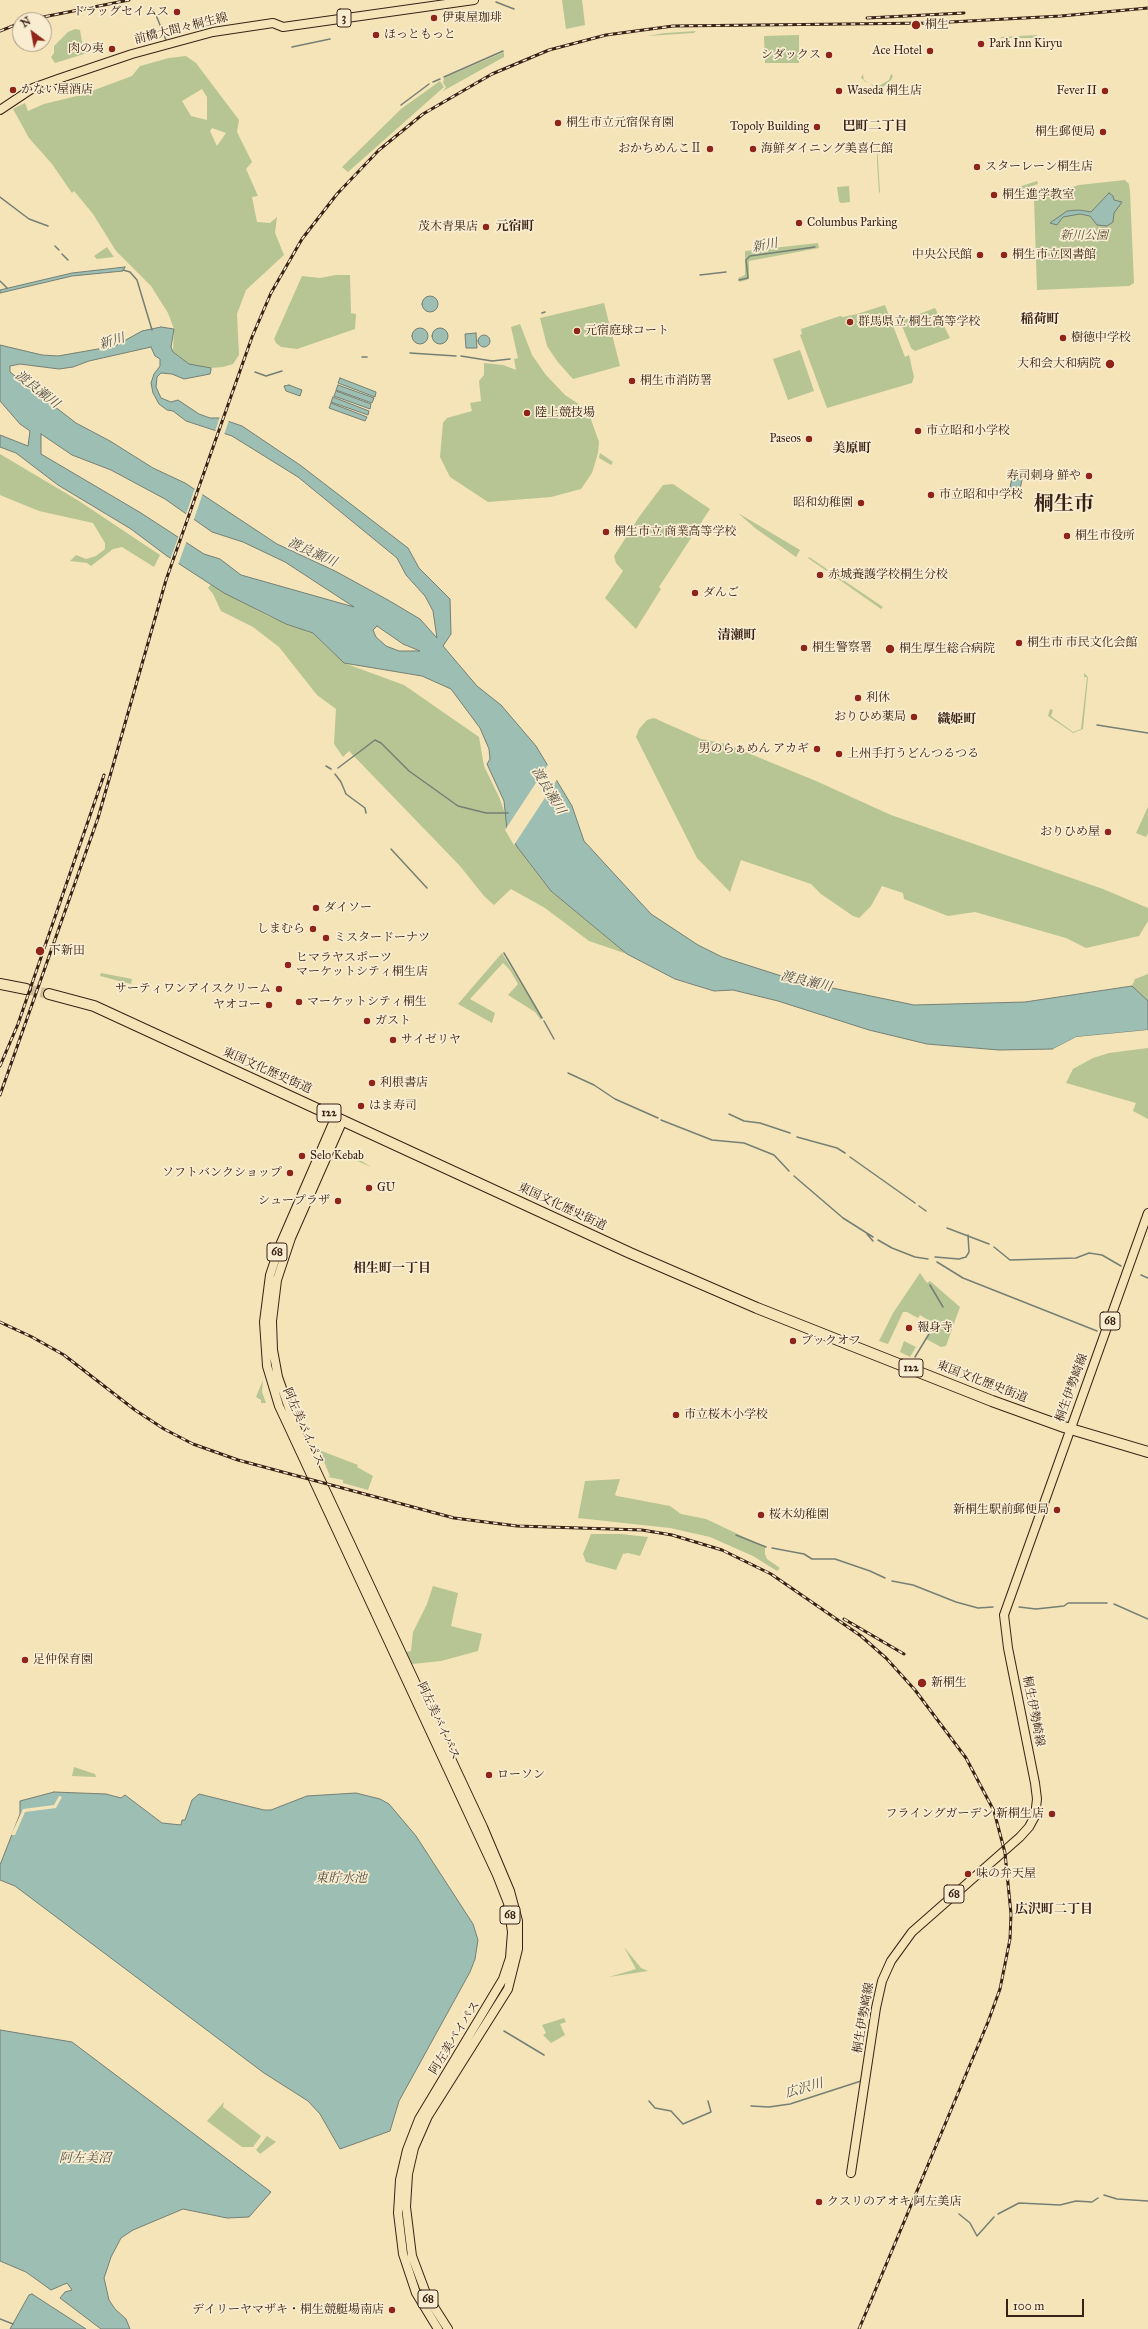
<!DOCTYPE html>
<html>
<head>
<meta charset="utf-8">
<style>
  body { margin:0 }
  #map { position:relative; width:1148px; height:2329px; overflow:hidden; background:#f4e4b8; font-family:"IM FELL Great Primer",serif }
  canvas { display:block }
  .north { position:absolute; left:12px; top:12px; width:40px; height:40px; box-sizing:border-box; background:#f8edd1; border:1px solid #ac9b86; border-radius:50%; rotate:328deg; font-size:11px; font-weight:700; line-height:16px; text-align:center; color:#3a2116 }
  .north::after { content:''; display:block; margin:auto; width:14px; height:18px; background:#8f2418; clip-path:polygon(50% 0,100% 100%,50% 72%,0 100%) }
  .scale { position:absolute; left:1006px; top:2299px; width:78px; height:18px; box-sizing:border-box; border:2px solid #3a2116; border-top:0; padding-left:5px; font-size:12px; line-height:14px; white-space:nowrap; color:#3a2116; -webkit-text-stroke:3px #f8edd1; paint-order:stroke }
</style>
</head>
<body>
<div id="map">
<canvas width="1148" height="2329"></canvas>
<div class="north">N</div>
<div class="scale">100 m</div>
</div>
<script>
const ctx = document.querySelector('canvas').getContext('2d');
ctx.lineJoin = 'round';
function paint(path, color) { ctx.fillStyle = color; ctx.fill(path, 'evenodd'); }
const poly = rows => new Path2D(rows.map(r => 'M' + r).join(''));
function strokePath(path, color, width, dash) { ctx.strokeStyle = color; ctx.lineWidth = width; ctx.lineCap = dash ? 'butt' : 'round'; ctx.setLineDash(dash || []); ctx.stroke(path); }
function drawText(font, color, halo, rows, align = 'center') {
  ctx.font = font + ' "IM FELL Great Primer","Noto Serif JP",serif'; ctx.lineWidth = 3.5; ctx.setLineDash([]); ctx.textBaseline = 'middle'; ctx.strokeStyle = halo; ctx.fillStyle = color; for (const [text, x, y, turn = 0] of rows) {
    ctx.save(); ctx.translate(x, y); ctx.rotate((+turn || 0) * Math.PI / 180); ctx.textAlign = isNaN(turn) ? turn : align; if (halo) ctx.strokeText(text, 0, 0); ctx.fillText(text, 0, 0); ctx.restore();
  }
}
const green = poly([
  [562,0,582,0,585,25,566,29],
  [75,29,80,30,84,54,55,63,51,57,54,53,54,46,68,32],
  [696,31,694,33,647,36,665,33],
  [799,35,799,63,765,63,764,36],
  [1037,35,1036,38,1001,38,1000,42,1001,37],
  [504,52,504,57,443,91,446,87,443,83,444,78],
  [186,56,196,63,239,120,237,132,252,162,246,169,258,196,252,197,257,222,270,223,277,217,275,233,284,255,246,290,237,314,239,355,233,364,223,367,211,368,189,364,173,352,174,329,168,313,151,286,116,251,93,214,74,191,72,193,52,164,29,138,13,109,25,103,28,111,44,104,81,95,132,76,140,66,169,58],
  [202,89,207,97,207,120,191,116,182,101],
  [212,128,226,133,217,146,210,131],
  [863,74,864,81,877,87,889,80,891,74,893,76,891,80,883,87,876,88,861,78],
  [440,81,444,87,348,172,342,167,401,109],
  [877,144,880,192,879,193,877,162],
  [1125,180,1129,184,1130,192,1134,283,1129,286,1037,290,1034,199,1079,185],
  [1037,181,1038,184,1006,195,1006,191],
  [849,186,850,202,841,203,839,201,837,187],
  [818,243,819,248,749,261,749,279,740,282,738,278,745,275,745,251],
  [107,247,114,257,97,259,94,256],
  [336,275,350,275,351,313,356,314,355,329,297,349,281,347,276,343,274,339,302,276,320,278],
  [604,303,620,366,573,379,557,361,547,346,540,318],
  [885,305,905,357,909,355,914,377,912,383,827,408,800,335,802,334,801,329,840,316,843,317,857,314],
  [935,308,950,338,915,351,911,348,900,321],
  [520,324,532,355,546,375,565,395,591,412,589,414,599,442,598,453,592,473,581,489,551,497,488,502,450,477,440,457,443,423,447,418,472,411,470,403,481,401,479,381,484,375,484,363,503,365,516,370,514,359,518,358,511,327],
  [800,350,814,391,788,400,773,359],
  [600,453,613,462,611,465,599,458],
  [0,454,79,501,160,555,154,567,122,547,113,549,91,566,87,563,70,561,76,555,86,559,96,556,105,549,105,543,93,523,39,511,0,495],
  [673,484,710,509,659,587,661,589,636,629,605,598,623,571,616,563,614,556,639,517,663,485],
  [738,513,800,550,796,557,755,528],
  [809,557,883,607,881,609,854,590,808,558],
  [211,584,268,616,313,633,344,663,404,685,479,737,484,766,499,797,518,848,551,891,627,954,589,941,545,908,511,889,494,905,484,896,460,866,349,751,343,757,334,744,336,709,317,695,279,647,253,627,221,611,213,594,208,588],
  [1084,673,1088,677,1083,729,1073,733,1048,716,1050,709,1053,710,1051,716,1073,732,1081,729,1087,677,1084,677],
  [654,718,701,739,726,744,816,781,891,815,1103,889,1148,908,1148,921,1139,936,1086,948,1066,938,975,912,948,916,904,899,903,893,882,886,871,906,859,918,853,916,821,894,811,884,741,860,730,892,697,858,636,737,639,729,647,720],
  [1148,807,1148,833,1146,837,1136,833],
  [502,953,542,1018,541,1020,535,1012,508,995,518,984,510,970,503,963,470,999,495,1013,492,1023,458,1004],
  [101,973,132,979,131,984,100,976],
  [1148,974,1148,1001,1132,986,1135,979],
  [1148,1048,1148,1119,1133,1111,1136,1103,1066,1083,1073,1069,1093,1058,1109,1053],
  [336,1150,360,1160,371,1167,339,1153,337,1156,334,1155],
  [920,1273,927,1283,930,1281,960,1307,946,1346,941,1347,926,1339,935,1324,920,1315,918,1318,907,1312,903,1312,888,1344,879,1341,893,1313],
  [904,1341,916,1347,910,1357,900,1352],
  [263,1380,262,1392,266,1403,261,1403,261,1400,256,1397],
  [319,1450,358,1465,357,1467,373,1476,368,1490,343,1483,343,1480,328,1477,330,1476],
  [620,1479,615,1495,617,1496,670,1506,681,1514,706,1519,765,1547,765,1554,767,1559,780,1568,777,1571,753,1556,710,1537,670,1528,578,1518,585,1481],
  [591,1534,621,1534,648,1537,640,1556,628,1553,623,1554,616,1570,586,1562,583,1554],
  [433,1586,458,1593,451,1626,482,1634,478,1651,441,1661,412,1664,406,1652,411,1651,413,1632,427,1604],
  [74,1767,95,1774,96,1777,72,1776],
  [624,1947,641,1968,648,1971,609,1977,636,1969],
  [564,2018,566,2022,560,2024,565,2035,551,2043,543,2035,546,2033,542,2025],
  [224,2102,223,2107,261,2136,253,2147,242,2147,207,2121],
  [267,2136,276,2142,260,2154,256,2150]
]);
const water = poly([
  [1109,193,1113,196,1114,200,1122,202,1114,213,1113,222,1107,226,1097,225,1090,216,1080,214,1063,217,1057,225,1050,223,1067,211,1079,210,1091,212,1109,193],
  [125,267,123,271,72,276,0,293,0,290,72,273,125,267],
  '422 304a8 8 0 1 1 16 0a8 8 0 1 1-16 0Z',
  [161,327,174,329,171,347,173,352,189,364,211,368,211,370,210,374,184,379,172,374,161,373,157,377,156,387,161,398,171,402,178,400,199,414,210,418,219,418,242,426,300,465,408,548,419,568,450,599,451,634,443,646,477,686,501,705,536,746,572,806,584,841,651,914,698,945,722,957,794,980,914,1005,1025,1002,1132,986,1148,1001,1148,1030,1076,1037,1053,1049,999,1050,927,1044,869,1030,778,1001,733,990,714,991,675,979,627,954,551,891,518,848,507,830,504,801,487,764,490,759,489,749,480,728,451,689,422,676,344,663,313,633,286,624,224,593,167,556,131,529,58,485,16,453,0,447,0,435,28,446,30,431,20,424,0,401,0,345,42,355,58,356,115,346,142,331,161,327],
  [151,347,155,356,160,359,160,366,154,374,151,383,153,393,159,404,167,410,173,411,186,421,232,436,298,477,397,558,406,575,425,596,433,611,437,638,420,619,388,600,335,571,277,544,185,483,153,468,110,441,76,423,10,372,10,366,20,364,59,369,73,367,89,361,151,347],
  [41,434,72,455,111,470,165,499,212,532,243,542,285,562,354,607,241,575,220,559,204,554,141,513,41,454,41,434],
  [377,626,403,644,420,651,399,651,386,646,376,637,373,630,377,626],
  '432 336a8 8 0 1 1 16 0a8 8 0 1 1-16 0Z',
  '412 336a8 8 0 1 1 16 0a8 8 0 1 1-16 0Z',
  [476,333,477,348,466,348,465,334,476,333],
  '478 341a6 6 0 1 1 12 0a6 6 0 1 1-12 0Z',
  [340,378,376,392,375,397,338,383,340,378],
  [289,385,302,390,300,396,286,391,284,386,289,385],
  [338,385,374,398,372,403,336,390,338,385],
  [336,391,371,404,370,409,334,396,336,391],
  [333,397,369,411,368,415,331,402,333,397],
  [331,403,367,417,365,421,329,408,331,403],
  [1013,473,1023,475,1019,494,1009,492,1013,473],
  [54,1792,106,1794,121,1798,125,1795,162,1823,181,1825,182,1820,185,1820,192,1800,199,1794,264,1810,271,1810,307,1796,356,1793,380,1799,389,1804,416,1836,473,1924,478,1940,475,1959,470,1972,399,2101,390,2131,340,2149,320,2114,308,2101,264,2073,15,1886,0,1880,0,1865,20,1814,20,1801,54,1792],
  [0,2030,72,2042,271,2192,249,2217,227,2218,183,2209,133,2230,121,2238,111,2257,104,2278,109,2300,115,2309,126,2319,130,2329,101,2329,60,2298,65,2292,72,2290,67,2283,51,2290,26,2272,0,2261,0,2030],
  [32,2294,86,2329,10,2329,29,2295,32,2294]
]);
const pier = poly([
  [220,416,229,420,224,435,215,432],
  [195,488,203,493,193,522,185,517],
  [179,535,187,540,178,565,170,560],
  [549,763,558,778,514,845,505,830],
  [1148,1030,1148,1032,1077,1039,1053,1051,1053,1049,1076,1037],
  [59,1796,62,1797,56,1808,25,1812,15,1835,11,1835,23,1809,54,1805]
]);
const stream = poly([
  [496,2,514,9],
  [154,10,166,40],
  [292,47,330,39],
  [444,77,503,51],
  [433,82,440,79],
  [401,105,429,84],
  [0,197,29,219,48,226],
  [55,246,59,250],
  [62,254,68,260],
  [123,270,130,272,137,280,152,330],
  [700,275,726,272],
  [739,280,748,278,746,260,750,256,815,247],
  [0,281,7,288],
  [542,313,545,312],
  [410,353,456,356],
  [461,356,492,361,510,359],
  [362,357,367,357],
  [255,372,266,376,282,371],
  [1097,725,1148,733],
  [326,766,331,769],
  [338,768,375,740,381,743,409,771,458,806,486,813,508,813],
  [335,774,341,782,346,794,365,808,366,813],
  [391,849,427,888],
  [504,953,542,1018],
  [544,1021,554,1039],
  [568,1073,594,1085,615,1099,658,1118],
  [729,1114,744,1121,760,1123,790,1133],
  [661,1120,712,1140,744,1143,774,1155,789,1171],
  [797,1137,837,1148,845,1153],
  [850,1157,915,1203],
  [794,1176,843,1218,873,1237],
  [919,1206,926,1211],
  [947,1228,989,1244],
  [867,1234,873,1241],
  [878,1240,892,1248,915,1257,928,1259],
  [994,1247,1010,1260,1076,1258,1089,1253,1102,1255,1121,1266],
  [935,1257,959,1259,966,1257,969,1252,968,1235],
  [937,1262,963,1278,1097,1331],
  [1141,1275,1148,1278],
  [930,1285,943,1307],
  [915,1357,935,1324],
  [736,1535,766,1547],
  [772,1548,804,1554,812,1559,835,1559,870,1571,885,1578],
  [892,1581,913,1585,956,1602,978,1608,993,1607],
  [1114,1604,1148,1619],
  [1019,1607,1036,1609,1064,1606,1068,1603,1107,1603],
  [504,2031,544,2055],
  [649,2101,655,2108,671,2111,683,2124,711,2112,708,2101],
  [751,2106,769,2107,790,2104,861,2081],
  [1104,2195,1117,2199,1148,2201],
  [959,2214,970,2223,977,2236,994,2217],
  [998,2214,1019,2203,1060,2205,1076,2201,1092,2202,1098,2198],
  [0,2319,13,2324]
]);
const highwayTunnel = poly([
  [26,989,49,994]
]);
const major = poly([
  [0,110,33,88,58,79,132,54,213,32,273,23,283,27,290,26,474,0],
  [336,1116,280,1245,270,1275,264,1322,267,1366,279,1406,497,1875,508,1903,512,1932,510,1958,503,1979,419,2119,407,2150,400,2180,398,2213,403,2254,416,2293,438,2329],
  [343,1120,291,1238,277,1280,272,1321,273,1350,278,1377,295,1425,483,1827,510,1891,518,1921,518,1949,508,1989,428,2116,414,2148,408,2174,406,2207,412,2256,427,2296,448,2329],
  [851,2173,876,2008,882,1981,891,1961,912,1932,1020,1837,1029,1827,1035,1816,1037,1799,1035,1783,1008,1648,1004,1615,1148,1213]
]);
const highway = poly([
  [0,984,26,989],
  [49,994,94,1006,630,1253,757,1308,992,1401,1064,1427,1148,1452]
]);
const rail = poly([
  [867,18,964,13],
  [28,20,129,0],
  [0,31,20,23],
  [0,1066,18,1024,104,775],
  [0,1095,98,818,166,580,252,337,271,293,302,239,337,194,379,150,423,114,492,74,549,50,606,35,673,26,932,23,1061,16,1148,8],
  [0,1322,32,1337,64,1355,135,1410,164,1429,193,1444,238,1460,454,1518,517,1526,642,1530,672,1535,722,1550,771,1574,861,1636,886,1658,915,1690,966,1758,994,1811,1005,1853,1011,1914,1010,1939,1000,1989,988,2022,859,2329],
  [844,1619,904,1654]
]);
const markers = [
  [177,12,4,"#8f2418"],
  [434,18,4,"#8f2418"],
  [916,25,5,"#8f2418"],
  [376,35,4,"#8f2418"],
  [981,44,4,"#8f2418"],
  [112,49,4,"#8f2418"],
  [930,51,4,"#8f2418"],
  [829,55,4,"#8f2418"],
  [13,90,4,"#8f2418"],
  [839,91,4,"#8f2418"],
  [1105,91,4,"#8f2418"],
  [558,123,4,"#8f2418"],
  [817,127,4,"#8f2418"],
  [1103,132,4,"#8f2418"],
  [710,149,4,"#8f2418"],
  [753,149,4,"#8f2418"],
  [977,167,4,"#8f2418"],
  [994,195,4,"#8f2418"],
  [799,223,4,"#8f2418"],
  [486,227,4,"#8f2418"],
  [980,255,4,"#8f2418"],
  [1004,255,4,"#8f2418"],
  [850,322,4,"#8f2418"],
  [577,331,4,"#8f2418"],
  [1063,338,4,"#8f2418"],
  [1110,364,5,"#8f2418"],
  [632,381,4,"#8f2418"],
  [527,413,4,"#8f2418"],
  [918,431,4,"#8f2418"],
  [809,439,4,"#8f2418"],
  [1089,476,4,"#8f2418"],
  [931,495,4,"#8f2418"],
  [861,503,4,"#8f2418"],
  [606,532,4,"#8f2418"],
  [1067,536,4,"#8f2418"],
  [820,575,4,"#8f2418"],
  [695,593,4,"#8f2418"],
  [1019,643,4,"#8f2418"],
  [804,648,4,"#8f2418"],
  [890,649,5,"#8f2418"],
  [858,698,4,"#8f2418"],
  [914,717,4,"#8f2418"],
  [817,749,4,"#8f2418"],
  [839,754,4,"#8f2418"],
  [1108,832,4,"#8f2418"],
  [316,908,4,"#8f2418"],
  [313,929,4,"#8f2418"],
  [326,938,4,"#8f2418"],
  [40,951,5,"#8f2418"],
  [288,965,4,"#8f2418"],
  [279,989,4,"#8f2418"],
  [299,1002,4,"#8f2418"],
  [269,1005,4,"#8f2418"],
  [367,1021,4,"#8f2418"],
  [393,1040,4,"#8f2418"],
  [372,1083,4,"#8f2418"],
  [361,1106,4,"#8f2418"],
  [302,1156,4,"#8f2418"],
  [290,1173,4,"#8f2418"],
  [369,1188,4,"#8f2418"],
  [338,1201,4,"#8f2418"],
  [909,1328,4,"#8f2418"],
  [793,1341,4,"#8f2418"],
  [676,1415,4,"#8f2418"],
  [1057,1510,4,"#8f2418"],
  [761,1515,4,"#8f2418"],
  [25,1660,4,"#8f2418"],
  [922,1683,5,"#8f2418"],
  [489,1775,4,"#8f2418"],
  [1052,1814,4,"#8f2418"],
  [968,1874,4,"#8f2418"],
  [819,2202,4,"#8f2418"],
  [392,2310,4,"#8f2418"]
];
const shields = [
  [344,18,14],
  [329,1113,24],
  [277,1252,20],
  [1110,1321,20],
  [911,1368,24],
  [954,1894,20],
  [510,1915,20],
  [428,2299,20]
];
const shieldNames = [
  ["3",344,18],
  ["122",329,1113],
  ["68",277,1252],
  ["68",1110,1321],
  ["122",911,1368],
  ["68",954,1894],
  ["68",510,1915],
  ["68",428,2299]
];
const poiNames = [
  ["ドラッグセイムス",169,12,"right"],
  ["伊東屋珈琲",442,18],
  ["桐生",925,25],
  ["ほっともっと",384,35],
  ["Park Inn Kiryu",989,44],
  ["肉の夷",104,49,"right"],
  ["Ace Hotel",922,51,"right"],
  ["シダックス",821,55,"right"],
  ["かない屋酒店",21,90],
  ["Waseda 桐生店",847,91],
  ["Fever II",1097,91,"right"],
  ["桐生市立元宿保育園",566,123],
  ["Topoly Building",809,127,"right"],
  ["桐生郵便局",1095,132,"right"],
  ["おかちめんこⅡ",702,149,"right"],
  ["海鮮ダイニング美喜仁館",761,149],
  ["スターレーン桐生店",985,167],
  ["桐生進学教室",1002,195],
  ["Columbus Parking",807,223],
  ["茂木青果店",478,227,"right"],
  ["中央公民館",972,255,"right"],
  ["桐生市立図書館",1012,255],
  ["群馬県立 桐生高等学校",858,322],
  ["元宿庭球コート",585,331],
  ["樹徳中学校",1071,338],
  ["大和会大和病院",1101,364,"right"],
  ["桐生市消防署",640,381],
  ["陸上競技場",535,413],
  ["市立昭和小学校",926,431],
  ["Paseos",801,439,"right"],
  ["寿司刺身 鮮や",1081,476,"right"],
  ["市立昭和中学校",939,495],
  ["昭和幼稚園",853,503,"right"],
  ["桐生市立 商業高等学校",614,532],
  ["桐生市役所",1075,536],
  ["赤城養護学校桐生分校",828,575],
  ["ダんご",703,593],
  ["桐生市 市民文化会館",1027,643],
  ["桐生警察署",812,648],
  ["桐生厚生総合病院",899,649],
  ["利休",866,698],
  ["おりひめ薬局",906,717,"right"],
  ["男のらぁめん アカギ",809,749,"right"],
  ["上州手打うどんつるつる",847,754],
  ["おりひめ屋",1100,832,"right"],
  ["ダイソー",324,908],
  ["しまむら",305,929,"right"],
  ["ミスタードーナツ",334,938],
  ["下新田",49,951],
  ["ヒマラヤスポーツ",296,958],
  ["マーケットシティ桐生店",296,972],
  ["サーティワンアイスクリーム",271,989,"right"],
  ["マーケットシティ桐生",307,1002],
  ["ヤオコー",261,1005,"right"],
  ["ガスト",375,1021],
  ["サイゼリヤ",401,1040],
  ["利根書店",380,1083],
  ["はま寿司",369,1106],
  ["Selo Kebab",310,1156],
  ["ソフトバンクショップ",282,1173,"right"],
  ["GU",377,1188],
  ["シュープラザ",330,1201,"right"],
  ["報身寺",917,1328],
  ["ブックオフ",801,1341],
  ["市立桜木小学校",684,1415],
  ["新桐生駅前郵便局",1049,1510,"right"],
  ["桜木幼稚園",769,1515],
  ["足仲保育園",33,1660],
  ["新桐生",931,1683],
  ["ローソン",497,1775],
  ["フライングガーデン 新桐生店",1044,1814,"right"],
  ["味の弁天屋",976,1874],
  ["クスリのアオキ 阿左美店",827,2202],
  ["デイリーヤマザキ・桐生競艇場南店",384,2310,"right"]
];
const streetNames = [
  ["前橋大間々桐生線",181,29,-14],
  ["東国文化歴史街道",267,1071,24],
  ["東国文化歴史街道",562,1207,25],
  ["東国文化歴史街道",982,1382,21],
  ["桐生伊勢崎線",1072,1388,-70],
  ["阿左美バイパス",303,1427,66],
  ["桐生伊勢崎線",1033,1711,79],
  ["阿左美バイパス",438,1721,65],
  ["桐生伊勢崎線",864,2018,-80],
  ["阿左美バイパス",455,2038,-58]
];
const parkNames = [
  ["新川公園",1084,236]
];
const neighbourhoodNames = [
  ["巴町二丁目",875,127],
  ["元宿町",515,227],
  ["稲荷町",1040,320],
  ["美原町",852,449],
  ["清瀬町",737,636],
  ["織姫町",957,720],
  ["相生町一丁目",392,1269],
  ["広沢町二丁目",1054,1910]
];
const waterNames = [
  ["新川",765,246,-11],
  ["新川",112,342,-17],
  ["渡良瀬川",37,390,38],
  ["渡良瀬川",312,553,24],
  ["渡良瀬川",548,791,59],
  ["渡良瀬川",806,982,13],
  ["東貯水池",341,1879],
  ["広沢川",804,2089,-16],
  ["阿左美沼",85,2159]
];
const townNames = [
  ["桐生市",1064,505]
];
paint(green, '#b6c593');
paint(water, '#9cbeb3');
strokePath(water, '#757f74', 1);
paint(pier, '#f4e4b8');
strokePath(stream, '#757f74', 1.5);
strokePath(highwayTunnel, '#cfbd98', 10, [10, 5]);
strokePath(major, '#3a2116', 10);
strokePath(highway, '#3a2116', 12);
strokePath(major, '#f4e4b8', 8);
strokePath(highway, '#f4e4b8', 10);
strokePath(rail, '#3a2116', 3);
strokePath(rail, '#f8edd1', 1.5, [4.5]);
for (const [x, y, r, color] of markers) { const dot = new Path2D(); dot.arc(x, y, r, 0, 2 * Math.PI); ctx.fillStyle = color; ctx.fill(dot); strokePath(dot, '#f8edd1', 1.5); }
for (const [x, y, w] of shields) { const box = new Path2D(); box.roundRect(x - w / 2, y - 9, w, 18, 3); ctx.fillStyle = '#f8edd1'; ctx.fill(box); strokePath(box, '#3a2116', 1); }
drawText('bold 11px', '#3a2116', null, shieldNames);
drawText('12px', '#3a2116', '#f8edd1', poiNames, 'left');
drawText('12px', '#3a2116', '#f8edd1', streetNames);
drawText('italic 12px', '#5f523c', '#f8edd1', parkNames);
drawText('bold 13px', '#3a2116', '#f8edd1', neighbourhoodNames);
drawText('italic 13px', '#575045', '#f8edd1', waterNames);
drawText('bold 20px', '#3a2116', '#f8edd1', townNames);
</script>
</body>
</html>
